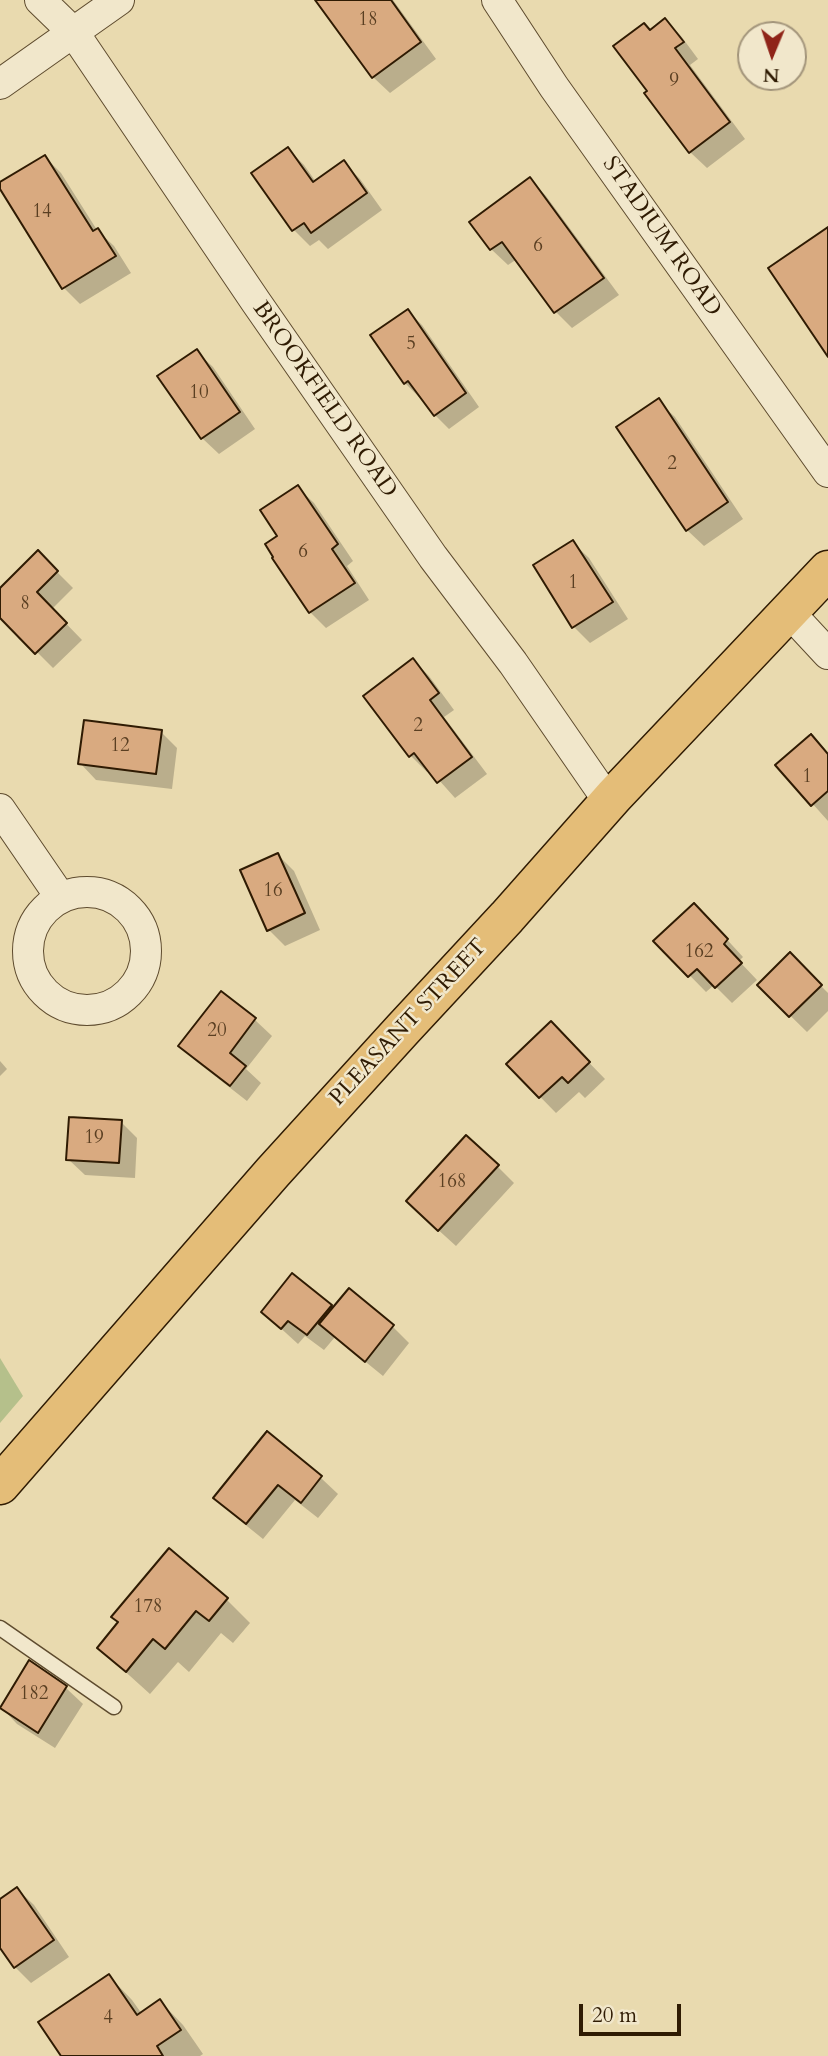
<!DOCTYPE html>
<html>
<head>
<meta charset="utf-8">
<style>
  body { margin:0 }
  #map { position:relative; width:828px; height:2056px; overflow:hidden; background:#e9daaf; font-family:Cardo,serif }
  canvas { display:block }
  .north { position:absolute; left:737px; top:21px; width:70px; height:70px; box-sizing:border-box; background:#f1e7cb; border:2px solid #a3957b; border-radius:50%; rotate:182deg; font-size:19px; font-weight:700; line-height:28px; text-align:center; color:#2f1b03 }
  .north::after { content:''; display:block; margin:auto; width:24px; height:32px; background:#8f2418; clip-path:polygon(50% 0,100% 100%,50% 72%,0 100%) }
  .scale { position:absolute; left:579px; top:2004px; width:102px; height:32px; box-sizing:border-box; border:4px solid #2f1b03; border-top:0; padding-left:9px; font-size:21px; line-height:24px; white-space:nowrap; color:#2f1b03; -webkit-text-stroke:5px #f1e7cb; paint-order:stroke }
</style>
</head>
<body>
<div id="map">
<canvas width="828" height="2056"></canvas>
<div class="north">N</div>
<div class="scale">20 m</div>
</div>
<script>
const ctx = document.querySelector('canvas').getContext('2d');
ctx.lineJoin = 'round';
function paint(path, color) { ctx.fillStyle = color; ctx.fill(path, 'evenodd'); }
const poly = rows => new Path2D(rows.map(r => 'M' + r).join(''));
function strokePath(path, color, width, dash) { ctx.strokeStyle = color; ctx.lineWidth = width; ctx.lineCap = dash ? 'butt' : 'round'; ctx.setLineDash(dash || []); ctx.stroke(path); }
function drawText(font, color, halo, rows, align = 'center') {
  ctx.font = font + ' Cardo,serif'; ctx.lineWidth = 5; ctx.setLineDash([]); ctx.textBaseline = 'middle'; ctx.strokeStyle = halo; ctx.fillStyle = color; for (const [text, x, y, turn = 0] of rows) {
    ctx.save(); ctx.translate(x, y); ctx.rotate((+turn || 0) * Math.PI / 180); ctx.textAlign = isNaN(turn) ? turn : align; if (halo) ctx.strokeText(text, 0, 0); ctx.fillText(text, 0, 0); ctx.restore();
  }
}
const green = poly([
  [0,1358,23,1396,0,1423]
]);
const shadow = poly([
  [318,0,393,0,436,59,390,93,373,77],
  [665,20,681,36,698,59,690,65,745,139,707,168,690,152,647,93,649,91,650,31],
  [288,149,304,165,316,182,344,163,360,179,382,210,328,249,319,240,310,246,294,230,253,173],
  [45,157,61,173,97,230,114,246,131,273,80,304,64,288,0,186],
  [530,179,546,196,619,295,572,328,556,312,517,259,508,265,491,249,471,222],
  [408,311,422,325,479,407,449,429,435,415,420,396,419,397,405,383],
  [196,351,213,367,255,429,219,454,202,438],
  [658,401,675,417,743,519,704,546,687,530],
  [297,487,314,503,353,561,347,566,369,600,326,628,310,612,280,536],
  [572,542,589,558,628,619,590,643,574,627],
  [38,553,73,588,52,609,82,640,53,668,0,615,0,590],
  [413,660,429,676,454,710,444,717,487,774,455,798,430,770,427,772,411,756,365,696],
  [161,732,177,748,172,789,96,780,80,763],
  [828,754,828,821,778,765],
  [278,855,294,871,320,930,285,946,269,930],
  [710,921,743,957,739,961,757,980,732,1003,714,985,706,992,656,941],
  [790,955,828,993,828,1011,807,1032,759,985],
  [221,993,255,1020,272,1036,246,1069,261,1083,247,1101,197,1062,180,1046],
  [567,1040,605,1079,585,1098,579,1092,556,1113,508,1064],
  [0,1061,7,1069,0,1076],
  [121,1122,137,1138,135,1178,85,1175,68,1159],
  [497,1166,514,1183,456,1246,424,1217],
  [349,1290,393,1327,409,1343,383,1376,335,1337,324,1350,305,1336,298,1344,263,1312,330,1306,333,1309],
  [267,1434,321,1478,338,1494,318,1518,295,1500,263,1539,232,1514,216,1498],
  [169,1551,227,1600,250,1623,233,1643,221,1633,189,1672,178,1662,150,1694,99,1648,120,1622],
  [30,1663,66,1688,83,1704,55,1748,17,1724,1,1707],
  [17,1889,34,1905,69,1957,31,1983,15,1967,0,1945,0,1901],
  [109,1976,132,2000,142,2014,160,2001,183,2025,203,2054,200,2056,63,2056]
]);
const building = poly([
  [315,0,391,0,421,42,372,78,315,0],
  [665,18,684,42,675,48,730,122,689,153,644,93,647,91,613,46,644,23,650,30,665,18],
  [288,147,313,182,344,160,367,193,311,233,304,223,292,231,251,173,288,147],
  [45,155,93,231,98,228,116,256,62,289,0,189,0,182,45,155],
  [530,177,604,278,554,313,502,242,490,250,469,222,530,177],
  [828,227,828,357,768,268,828,227],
  [408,309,466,393,434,416,408,381,404,384,370,335,408,309],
  [197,349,240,412,201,439,157,376,197,349],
  [659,398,728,502,686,531,616,427,659,398],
  [298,485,338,544,332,549,355,583,309,613,272,558,273,557,265,544,277,536,260,510,298,485],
  [573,540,613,602,572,628,533,565,573,540],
  [38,550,58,571,37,592,67,623,35,654,0,618,0,588,38,550],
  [413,658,439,693,430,700,472,757,437,783,414,753,409,757,363,696,413,658],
  [84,720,162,730,156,774,78,764,84,720],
  [811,734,828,754,828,791,811,806,775,765,811,734],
  [278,853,305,913,267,931,240,870,278,853],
  [694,903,728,939,724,944,742,963,715,988,697,969,688,977,653,941,694,903],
  [790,952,822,985,789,1017,757,985,790,952],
  [221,991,256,1018,230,1053,246,1066,230,1086,178,1046,221,991],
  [551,1021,590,1062,568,1083,562,1077,539,1098,506,1064,551,1021],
  [69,1117,122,1120,119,1163,66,1160,69,1117],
  [466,1135,499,1165,438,1231,406,1201,466,1135],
  [292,1273,332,1305,307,1335,288,1321,281,1329,261,1312,292,1273],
  [349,1288,394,1325,365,1362,319,1324,349,1288],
  [267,1431,322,1476,301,1503,278,1485,246,1524,213,1498,267,1431],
  [169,1548,228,1598,209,1621,196,1611,165,1649,153,1639,126,1672,97,1648,118,1622,111,1617,169,1548],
  [29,1660,67,1686,38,1733,0,1708,29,1660],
  [17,1887,54,1940,14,1968,0,1948,0,1899,17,1887],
  [109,1974,137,2015,160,1999,181,2030,157,2046,163,2056,61,2056,38,2022,109,1974]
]);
const service = poly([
  [0,1628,114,1707]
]);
const minor = poly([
  [40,0,74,33,256,302,365,459,433,557,513,663,609,802],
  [497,0,554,87,828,472],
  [0,84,119,0],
  [788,611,828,654],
  [0,809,61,898],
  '28 951a59 59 0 1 1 118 0a59 59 0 1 1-118 0Z'
]);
const primary = poly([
  [0,1485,273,1172,403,1029,507,917,614,796,828,570]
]);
const numberNames = [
  ["18",368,21],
  ["9",674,82],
  ["14",42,213],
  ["6",538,247],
  ["5",411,345],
  ["10",199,394],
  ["2",672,465],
  ["6",303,553],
  ["1",573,584],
  ["8",25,605],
  ["2",418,727],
  ["12",120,747],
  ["1",807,778],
  ["16",273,892],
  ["162",699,953],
  ["20",217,1032],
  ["19",94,1139],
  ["168",452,1183],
  ["178",148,1608],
  ["182",34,1695],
  ["4",108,2019]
];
const streetNames = [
  ["STADIUM ROAD",661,237,55],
  ["BROOKFIELD ROAD",324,400,55],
  ["PLEASANT STREET",409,1023,-47]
];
paint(green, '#b5c08b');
paint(shadow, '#0003');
paint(building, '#d9aa80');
strokePath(building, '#2f1b03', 2);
strokePath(service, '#5e4b2e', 17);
strokePath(minor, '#5e4b2e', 32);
strokePath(primary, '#2f1b03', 41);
strokePath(service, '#f1e7cb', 14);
strokePath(minor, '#f1e7cb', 30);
strokePath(primary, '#e4bd78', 38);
drawText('19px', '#5a3f22', null, numberNames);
drawText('23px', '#2f1b03', '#f1e7cb', streetNames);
</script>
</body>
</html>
